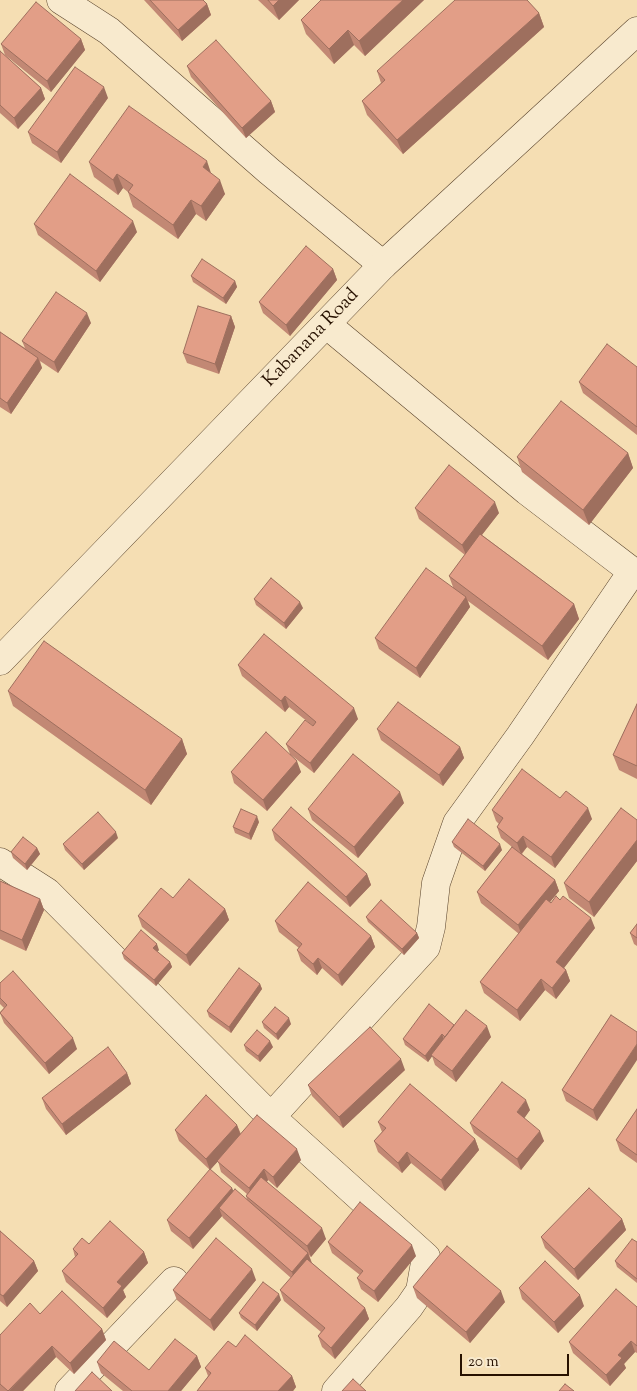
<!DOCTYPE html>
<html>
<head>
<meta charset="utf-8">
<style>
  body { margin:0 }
  #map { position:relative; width:637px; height:1391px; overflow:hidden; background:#f5deb3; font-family:"Sorts Mill Goudy",serif }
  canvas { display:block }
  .scale { position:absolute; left:460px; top:1354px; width:109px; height:22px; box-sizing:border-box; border:2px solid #271100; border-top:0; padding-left:6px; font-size:15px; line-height:18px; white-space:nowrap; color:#271100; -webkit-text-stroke:4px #f8eace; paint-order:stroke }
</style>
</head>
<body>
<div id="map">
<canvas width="637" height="1391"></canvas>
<div class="scale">20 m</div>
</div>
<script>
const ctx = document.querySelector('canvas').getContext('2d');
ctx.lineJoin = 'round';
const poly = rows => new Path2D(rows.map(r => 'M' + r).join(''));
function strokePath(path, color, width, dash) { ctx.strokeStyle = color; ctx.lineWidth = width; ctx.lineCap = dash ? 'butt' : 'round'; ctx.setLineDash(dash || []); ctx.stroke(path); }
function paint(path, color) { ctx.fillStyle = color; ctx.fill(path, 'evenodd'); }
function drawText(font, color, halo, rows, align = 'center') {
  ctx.font = font + ' "Sorts Mill Goudy",serif'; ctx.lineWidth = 4; ctx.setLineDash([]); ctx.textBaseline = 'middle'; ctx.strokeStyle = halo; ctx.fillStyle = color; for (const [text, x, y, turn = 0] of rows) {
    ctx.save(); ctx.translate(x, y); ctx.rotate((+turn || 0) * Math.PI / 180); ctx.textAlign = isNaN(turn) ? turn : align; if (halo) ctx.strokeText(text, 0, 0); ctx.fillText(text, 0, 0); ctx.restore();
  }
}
const minor = poly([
  [61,0,109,31,269,171,383,265],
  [326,324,527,491,637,575],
  [0,862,47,892,271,1117,426,1257,420,1291,409,1307,336,1391],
  [271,1117,426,947,431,927,436,883,457,823,520,736,632,572],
  [69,1391,174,1281]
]);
const tertiary = poly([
  [0,661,383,265,637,31]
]);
const wall = poly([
  [144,0,203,0,207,4,211,15,182,41],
  [258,0,299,0,279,20],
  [424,0,365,56,354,45,334,64,306,34,301,20],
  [539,13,544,27,403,154,367,115,362,101,381,83,377,71],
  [81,39,85,50,51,92,5,55,1,44],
  [0,51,41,88,45,99,18,129,0,113],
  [187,66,271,101,275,112,246,138,191,77],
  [108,98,61,163,32,143,28,132],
  [89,162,212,174,225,194,206,221,196,214,178,239,133,207,128,192,123,188,118,195,94,177],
  [34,224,137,232,100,282,38,235],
  [333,269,337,280,290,336,263,313,259,302],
  [191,276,235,281,237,287,226,304,193,282],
  [231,316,235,327,219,374,187,363,183,353],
  [91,323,58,373,40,361,42,368,11,414,0,407,0,332,25,348,22,341],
  [637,367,637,435,583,393,579,382],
  [628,453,633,468,589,525,522,472,517,457],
  [415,508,499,513,482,535,574,604,579,619,548,660,468,601,470,607,420,678,379,649,375,638,453,587,449,576,465,555,419,519],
  [254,599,303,608,286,629,256,605],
  [238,665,358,719,314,773,291,755,301,772,267,811,234,783,231,772,290,754,286,744,313,726,289,707,285,712,242,676],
  [8,691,182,739,187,754,151,805,13,706],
  [637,704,637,779,619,770,613,755],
  [377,729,460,747,464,758,443,786,381,740],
  [560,798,592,819,555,868,527,847,522,854,555,880,559,891,550,902,595,928,564,968,566,970,570,981,556,999,545,990,520,1021,484,993,480,982,519,934,481,903,477,892,512,847,501,838,497,827,499,824,496,821,492,810],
  [404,803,358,858,312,820,308,809],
  [637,820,637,861,594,917,569,898,564,883],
  [259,822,251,840,235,833,233,827],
  [272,830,367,874,371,885,350,907,275,840],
  [118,838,84,870,65,850,63,844],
  [452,842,502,850,485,871,454,847],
  [37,848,40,854,27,870,13,858,11,852],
  [0,881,40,899,44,910,26,951,0,939],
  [173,898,225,909,229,920,190,966,142,927,138,916],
  [366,917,417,933,419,938,404,955,368,922],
  [275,921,371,936,375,947,342,986,322,968,317,975,301,961,297,950,299,948,279,932],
  [637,924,637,946,634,944,630,933],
  [159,950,157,952,170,962,172,967,156,986,124,959,122,953],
  [0,983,77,1049,49,1074,4,1023,0,1013,0,1012,4,1008,0,1004],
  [260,984,262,989,231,1033,209,1017,207,1011],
  [611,1015,597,1121,566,1101,562,1090],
  [262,1022,291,1024,278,1040,264,1028],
  [454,1025,491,1037,456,1082,435,1065,432,1056,428,1062,405,1045,403,1039],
  [244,1045,273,1047,260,1062,246,1051],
  [405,1070,343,1128,312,1096,308,1085],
  [127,1073,131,1084,66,1135,46,1109,42,1098],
  [637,1109,637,1163,620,1151,616,1140],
  [530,1110,524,1118,544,1141,521,1170,474,1133,470,1123],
  [378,1122,475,1139,479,1150,445,1191,411,1163,402,1173,378,1152,374,1141,382,1132],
  [237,1125,241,1134,301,1160,277,1188,268,1180,267,1182,326,1239,311,1257,309,1255,312,1263,365,1308,369,1319,335,1359,322,1347,318,1336,321,1332,284,1301,280,1290,291,1278,223,1218,222,1216,193,1249,171,1231,167,1220,232,1188,233,1190,247,1199,246,1196,247,1194,221,1172,218,1161,210,1170,179,1141,175,1130],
  [622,1219,626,1230,578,1280,545,1248,541,1237],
  [0,1231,34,1261,38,1271,7,1307,0,1301],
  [328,1242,416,1256,378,1302,361,1289,357,1278,360,1275,332,1253],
  [637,1242,637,1283,617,1267,615,1261],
  [89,1244,144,1252,148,1263,123,1290,126,1297,107,1318,66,1282,62,1271,75,1257,73,1249],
  [256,1280,214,1331,177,1300,173,1290],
  [413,1287,505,1302,470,1343,417,1298],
  [519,1288,584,1306,558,1333,522,1299],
  [281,1300,257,1331,241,1318,239,1313],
  [637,1307,637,1353,635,1352,624,1364,626,1368,610,1386,573,1353,569,1342],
  [102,1329,106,1340,74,1374,56,1357,23,1391,0,1391,0,1335],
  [236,1347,292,1376,296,1387,293,1391,197,1391,208,1376,205,1368],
  [197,1356,201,1367,181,1391,123,1391,101,1373,97,1362,149,1370]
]);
const shadedWall = poly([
  [279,0,299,0,279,20,273,6],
  [403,0,424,0,365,56,359,41],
  [207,4,211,15,182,41,178,30],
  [539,13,544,27,403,154,397,140],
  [348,30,354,45,334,64,329,49],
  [81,39,85,50,51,92,47,81],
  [104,87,108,98,61,163,57,152],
  [41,88,45,99,18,129,14,118],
  [271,101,275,112,246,138,242,128],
  [207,161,212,176,203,167],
  [117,174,123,188,118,195,113,180],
  [220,180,225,194,206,221,201,206],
  [191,200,196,214,178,239,173,225],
  [133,221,137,232,100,282,96,271],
  [333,269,337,280,290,336,286,325],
  [235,281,237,287,226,304,223,298],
  [87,313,91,323,58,373,54,362],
  [231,316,235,327,219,374,215,364],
  [38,358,42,368,11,414,7,403],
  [628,453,633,468,589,525,583,510],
  [495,502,499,513,466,555,462,545],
  [466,597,470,607,420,678,416,668],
  [300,602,303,608,286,629,284,623],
  [574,604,579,619,548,660,542,646],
  [285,696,289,707,285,712,281,701],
  [354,708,358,719,314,773,310,763],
  [182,739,187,754,151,805,145,790],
  [460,747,464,758,443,786,439,775],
  [297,761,301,772,267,811,263,800],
  [400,792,404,803,358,858,354,847],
  [588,808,592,819,555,868,551,857],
  [257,816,259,822,251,840,249,834],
  [116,832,118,838,84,870,82,864],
  [523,836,527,847,521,854,517,843],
  [637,840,637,861,594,917,589,902],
  [500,844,502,850,485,871,483,866],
  [37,848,40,854,27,870,25,864],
  [367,874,371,885,350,907,346,897],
  [555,880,559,891,522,936,518,925],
  [40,899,44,910,26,951,22,940],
  [225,909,229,920,190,966,186,955],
  [591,918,595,928,560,973,556,962],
  [417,933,419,938,404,955,402,949],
  [371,936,375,947,342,986,338,975],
  [157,944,159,950,155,954,153,948],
  [318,958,322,968,317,975,313,964],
  [170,962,172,967,156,986,154,980],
  [566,970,570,981,556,999,552,988],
  [541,979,545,990,520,1021,517,1010],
  [260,984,262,989,231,1033,229,1027],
  [289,1018,291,1024,278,1040,276,1034],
  [487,1026,491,1037,456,1082,452,1071],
  [442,1034,444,1040,428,1062,425,1056],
  [73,1038,77,1049,49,1074,45,1063],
  [270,1041,273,1047,260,1062,258,1056],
  [637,1044,637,1060,597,1121,593,1110],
  [401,1059,405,1070,343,1128,339,1117],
  [127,1073,131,1084,66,1135,62,1124],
  [526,1100,530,1110,521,1123,517,1112],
  [237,1125,241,1136,210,1170,206,1159],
  [540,1131,544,1141,521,1170,517,1159],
  [475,1139,479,1150,445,1191,441,1180],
  [297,1149,301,1160,277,1188,273,1177],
  [407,1152,411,1163,402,1173,398,1163],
  [264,1169,268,1180,253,1199,249,1188],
  [232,1188,236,1199,219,1208,222,1216,193,1249,189,1238],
  [622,1219,626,1230,578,1280,574,1269],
  [322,1228,326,1239,311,1257,307,1246],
  [412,1245,416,1256,378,1302,374,1291],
  [144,1252,148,1263,123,1290,126,1297,107,1318,103,1308,117,1282],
  [308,1253,312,1264,295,1283,292,1272],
  [34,1261,38,1271,7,1307,3,1296],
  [252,1269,256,1280,214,1331,210,1320],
  [501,1291,505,1302,470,1343,466,1332],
  [279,1294,281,1300,257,1331,255,1325],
  [580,1295,584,1306,558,1333,554,1322],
  [365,1308,369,1319,335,1359,331,1348],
  [102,1329,106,1340,74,1374,70,1363],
  [631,1341,635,1352,624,1364,626,1368,610,1386,606,1375,618,1355],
  [52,1346,56,1357,23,1391,9,1391],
  [197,1356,201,1367,181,1391,168,1391],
  [292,1376,296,1387,293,1391,278,1391]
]);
const building = poly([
  [150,0,203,0,207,4,178,30,150,0],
  [268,0,279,0,273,6,268,0],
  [321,0,403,0,359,41,348,30,329,49,301,20,321,0],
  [455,0,527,0,539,13,397,140,362,101,385,80,377,71,455,0],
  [36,2,81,39,47,81,1,44,36,2],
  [216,40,271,101,242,128,187,66,216,40],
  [0,51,41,88,14,118,0,105,0,51],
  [75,67,104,87,57,152,28,132,75,67],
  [129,106,207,161,203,167,220,180,201,206,191,200,173,225,128,192,133,185,117,174,113,180,89,162,129,106],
  [70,174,133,221,96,271,34,224,70,174],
  [306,246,333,269,286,325,259,302,306,246],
  [202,259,235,281,223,298,191,276,202,259],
  [56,292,87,313,54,362,22,341,56,292],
  [198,306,231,316,215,364,183,353,198,306],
  [0,332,38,358,7,403,0,398,0,332],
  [607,344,637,367,637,427,579,382,607,344],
  [561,401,628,453,583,510,517,457,561,401],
  [449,465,495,502,462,545,415,508,449,465],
  [480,534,574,604,542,646,449,576,480,534],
  [426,568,466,597,416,668,375,638,426,568],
  [271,578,300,602,284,623,254,599,271,578],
  [264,634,354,708,310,763,286,744,305,720,313,726,316,722,285,696,281,701,238,665,264,634],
  [44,641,182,739,145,790,8,691,44,641],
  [398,702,460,747,439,775,377,729,398,702],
  [637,704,637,766,613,755,637,704],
  [266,732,297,761,263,800,231,772,266,732],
  [353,754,400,792,354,847,308,809,353,754],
  [522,769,560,798,566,791,588,808,551,857,523,836,517,843,497,827,503,818,492,810,522,769],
  [291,807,367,874,346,897,272,830,291,807],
  [621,808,637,820,637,840,589,902,564,883,621,808],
  [241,809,257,816,249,834,233,827,241,809],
  [98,812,116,832,82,864,63,844,98,812],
  [468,819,500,844,483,866,452,842,468,819],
  [23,837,37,848,25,864,11,852,23,837],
  [512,847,555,880,518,925,477,892,512,847],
  [189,879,225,909,186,955,138,916,161,888,173,898,189,879],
  [0,881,40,899,22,940,0,930,0,881],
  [308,882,371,936,338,975,318,958,313,964,297,950,302,944,275,921,308,882],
  [556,896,560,900,563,896,591,918,556,962,566,970,552,988,541,979,517,1010,480,982,546,899,551,903,556,896],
  [381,900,417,933,402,949,366,917,381,900],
  [637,924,637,938,630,933,637,924],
  [141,930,157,944,153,948,170,962,154,980,122,953,141,930],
  [239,968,260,984,229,1027,207,1011,239,968],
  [13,971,73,1038,45,1063,0,1013,7,1005,0,998,0,983,13,971],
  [429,1004,454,1025,445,1037,442,1034,425,1056,403,1039,429,1004],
  [275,1007,289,1018,276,1034,262,1022,275,1007],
  [466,1010,487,1026,452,1071,431,1055,466,1010],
  [611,1015,637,1032,637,1044,593,1110,562,1090,611,1015],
  [370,1027,401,1059,339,1117,308,1085,370,1027],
  [257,1030,270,1041,258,1056,244,1045,257,1030],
  [108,1047,127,1073,62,1124,42,1098,108,1047],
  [502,1082,526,1100,517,1112,540,1131,517,1159,470,1123,502,1082],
  [410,1084,475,1139,441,1180,407,1152,398,1163,374,1141,386,1128,378,1122,410,1084],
  [206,1095,237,1125,206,1159,175,1130,206,1095],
  [637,1109,637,1155,616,1140,637,1109],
  [257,1115,297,1149,273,1177,264,1169,249,1188,217,1161,257,1115],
  [210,1169,232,1188,189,1238,167,1220,210,1169],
  [261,1177,322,1228,307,1246,246,1196,261,1177],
  [589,1188,622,1219,574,1269,541,1237,589,1188],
  [235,1189,308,1253,292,1272,219,1208,235,1189],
  [360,1202,412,1245,374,1291,357,1278,363,1271,328,1242,360,1202],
  [110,1221,144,1252,117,1282,122,1286,103,1308,62,1271,78,1254,73,1249,82,1238,89,1244,110,1221],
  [0,1231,34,1261,3,1296,0,1294,0,1231],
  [216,1238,252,1269,210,1320,173,1290,216,1238],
  [632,1239,637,1242,637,1279,615,1261,632,1239],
  [447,1246,501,1291,466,1332,413,1287,447,1246],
  [307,1259,365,1308,331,1348,318,1336,325,1328,280,1290,307,1259],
  [545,1261,580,1295,554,1322,519,1288,545,1261],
  [263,1282,279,1294,255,1325,239,1313,263,1282],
  [616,1289,637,1307,637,1346,631,1341,618,1355,622,1358,606,1375,569,1342,616,1289],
  [62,1291,102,1329,70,1363,52,1346,8,1391,0,1384,0,1335,30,1303,40,1314,62,1291],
  [245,1335,292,1376,278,1391,197,1391,211,1373,205,1368,228,1341,236,1347,245,1335],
  [175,1339,197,1356,168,1391,132,1391,97,1362,114,1341,149,1370,175,1339],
  [92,1372,112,1391,75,1391,92,1372],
  [353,1379,366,1391,342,1391,353,1379],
  [565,1384,574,1391,559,1391,565,1384]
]);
const streetNames = [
  ["Kabanana Road",312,339,-46]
];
strokePath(minor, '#5a442d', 29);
strokePath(tertiary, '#5a442d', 29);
strokePath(minor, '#f8eace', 28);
strokePath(tertiary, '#f8eace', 28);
paint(wall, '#c28874');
paint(shadedWall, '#9e6f5e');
paint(building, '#e29e87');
strokePath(building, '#9e6f5e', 1);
drawText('19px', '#271100', '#f8eace', streetNames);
</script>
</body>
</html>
